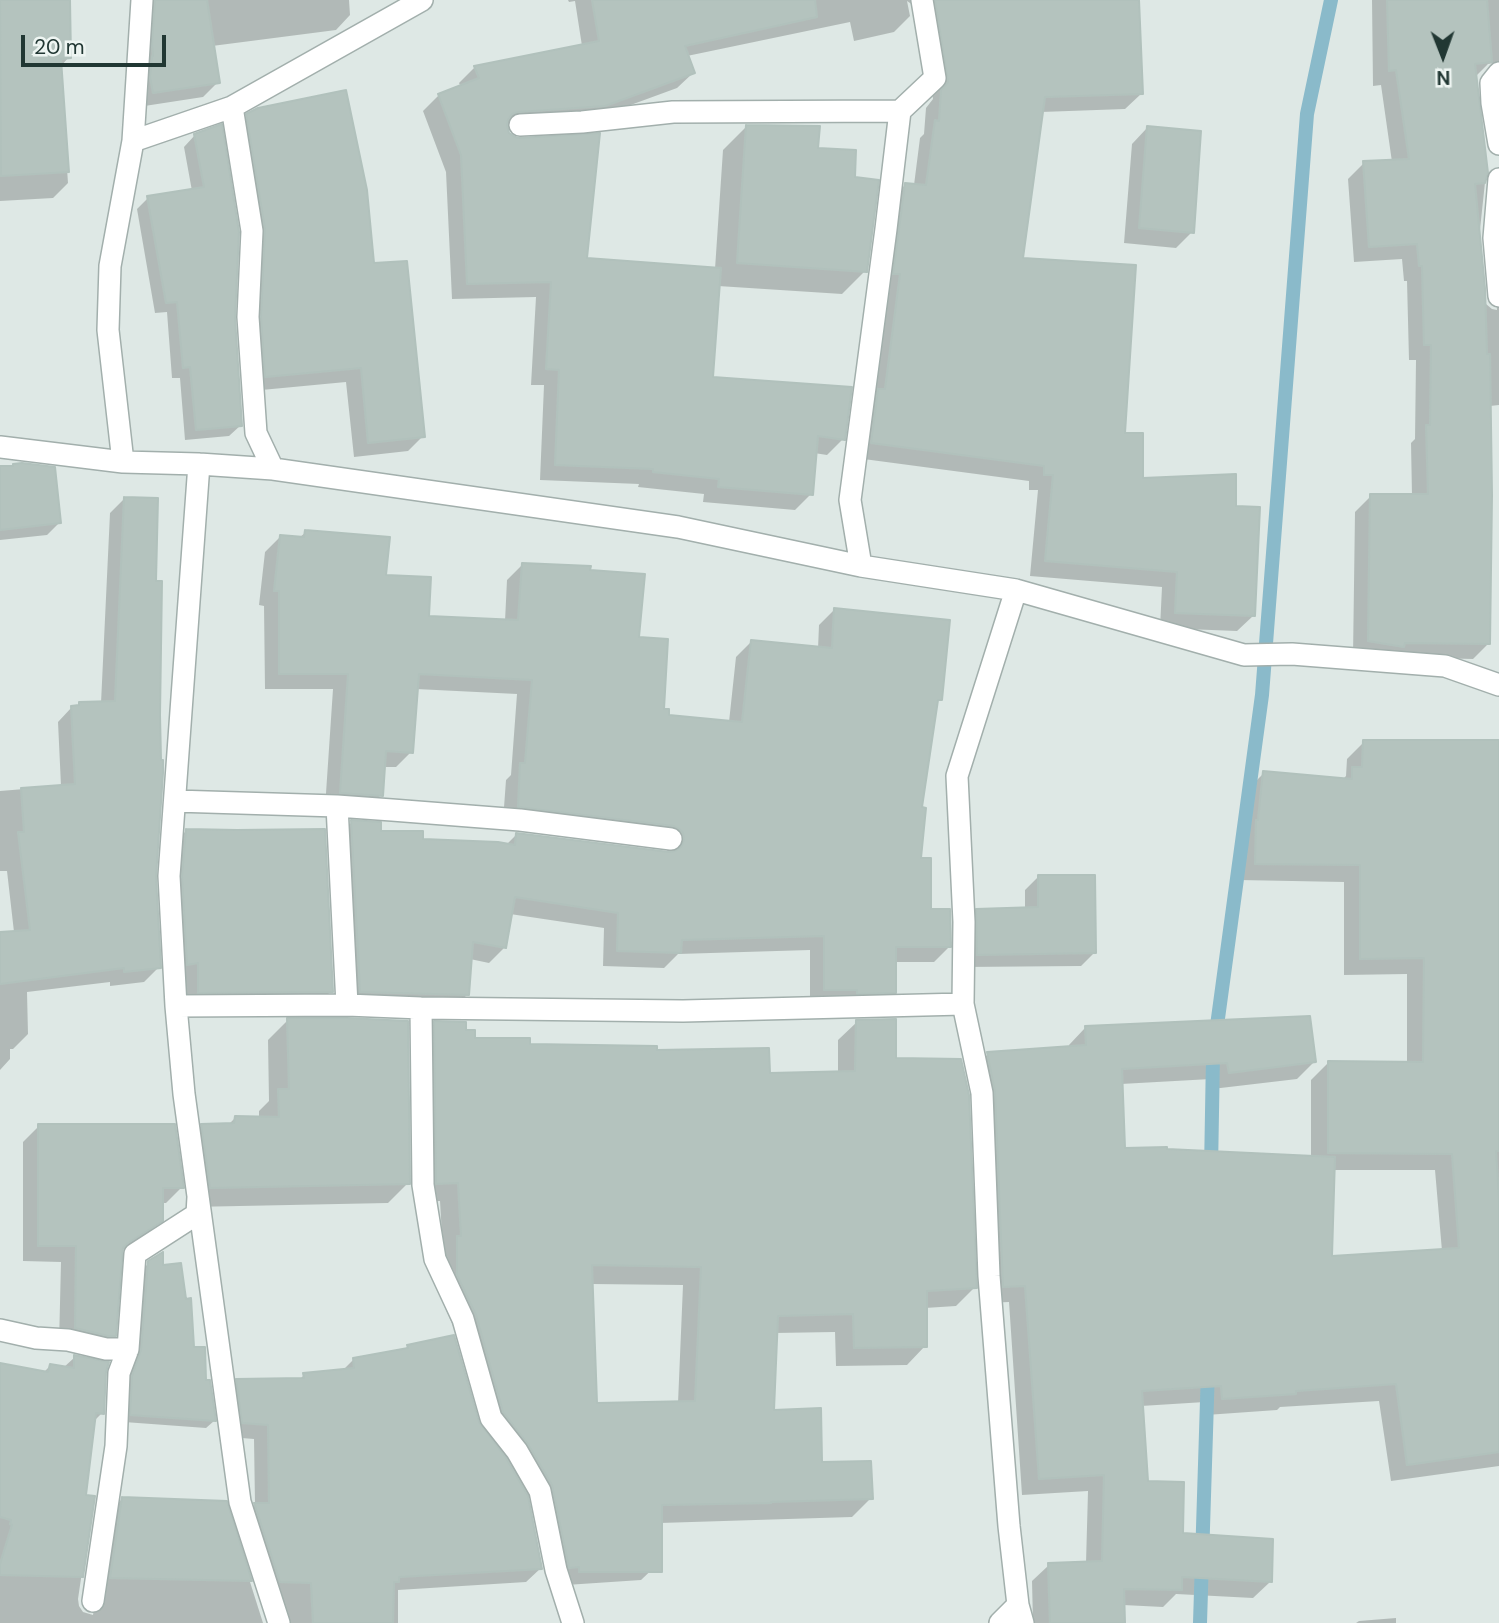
<!DOCTYPE html>
<html>
<head>
<meta charset="utf-8">
<style>
  body { margin:0 }
  #map { position:relative; width:1499px; height:1623px; overflow:hidden; background:#dee8e5; font-family:"DM Sans",sans-serif }
  canvas { display:block }
  .north { position:absolute; left:1408px; top:21px; width:70px; height:70px; -webkit-text-stroke:5px #eef5f2; paint-order:stroke; rotate:179deg; font-size:19px; font-weight:700; line-height:28px; text-align:center; color:#213733 }
  .north::after { content:''; display:block; margin:auto; width:24px; height:32px; background:#213733; clip-path:polygon(50% 0,100% 100%,50% 72%,0 100%) }
  .scale { position:absolute; left:21px; top:35px; width:145px; height:32px; box-sizing:border-box; border:4px solid #213733; border-top:0; padding-left:9px; font-size:21px; line-height:24px; white-space:nowrap; color:#213733; -webkit-text-stroke:5px #eef5f2; paint-order:stroke }
</style>
</head>
<body>
<div id="map">
<canvas width="1499" height="1623"></canvas>
<div class="north">N</div>
<div class="scale">20 m</div>
</div>
<script>
const ctx = document.querySelector('canvas').getContext('2d');
ctx.lineJoin = 'round';
function paint(path, color) { ctx.fillStyle = color; ctx.fill(path, 'evenodd'); }
const poly = rows => new Path2D(rows.map(r => 'M' + r).join(''));
function strokePath(path, color, width, dash) { ctx.strokeStyle = color; ctx.lineWidth = width; ctx.lineCap = dash ? 'butt' : 'round'; ctx.setLineDash(dash || []); ctx.stroke(path); }
const shadow = poly([
  [0,0,68,0,69,57,60,67,68,183,53,198,0,201],
  [134,0,349,0,350,15,336,30,212,46,218,82,203,97,138,107],
  [568,0,1138,0,1141,94,1125,109,1041,112,1021,259,1124,435,1141,480,1235,508,1253,616,1237,631,1160,628,1162,587,1030,576,1038,490,1029,490,1029,481,856,458,890,200,905,185,914,185,920,138,924,134,926,108,933,99,920,14,916,7,907,1,910,16,894,32,854,41,850,22,687,56,693,73,677,88,587,121,505,127,508,134,585,260,715,269,723,150,746,127,817,149,853,178,865,271,842,294,718,286,711,378,843,439,827,455,814,453,811,494,795,510,703,502,704,494,638,487,639,484,540,480,544,385,531,385,536,297,452,299,446,172,423,111,439,95,461,87,459,83,475,67,582,46,575,1,569,2],
  [1372,0,1499,0,1499,62,1488,64,1475,77,1486,173,1479,239,1484,298,1486,304,1492,309,1497,310,1492,255,1499,204,1499,405,1490,406,1489,643,1473,659,1353,656,1355,512,1371,496,1412,496,1411,443,1415,439,1416,360,1409,360,1407,281,1404,281,1402,259,1354,262,1348,179,1364,163,1392,162,1381,85,1373,86],
  [247,115,373,265,423,436,408,451,354,457,346,382,251,391,251,245,232,131],
  [1147,128,1192,232,1176,248,1124,243,1132,144],
  [195,135,233,318,241,425,229,436,185,440,180,378,172,378,167,312,155,313,137,209,148,198,192,191,184,147],
  [22,465,59,523,47,535,0,540,0,466],
  [125,498,154,877,159,967,144,982,110,986,110,982,27,992,28,1034,13,1049,10,1049,10,1059,0,1070,0,933,14,932,7,871,0,871,0,791,61,786,58,722,72,707,76,707,79,704,101,703,110,513],
  [306,532,384,576,428,617,505,621,507,580,522,565,589,571,637,639,662,710,667,716,729,722,736,657,752,641,818,649,819,625,834,610,940,699,936,704,920,809,919,859,929,911,949,947,934,962,894,962,894,992,879,1007,810,1004,810,950,678,954,664,968,603,966,604,928,510,914,505,947,489,963,470,959,467,995,451,1010,345,1007,336,837,352,822,379,832,421,840,506,845,516,835,669,854,664,844,503,821,506,780,511,775,517,694,416,689,411,752,396,767,383,767,381,795,366,811,325,808,333,689,265,689,264,606,259,605,265,552,280,537,299,538],
  [1364,742,1499,742,1499,1466,1391,1481,1379,1401,1280,1407,1277,1410,1206,1415,1205,1402,1141,1406,1146,1483,1181,1535,1270,1582,1253,1598,1176,1594,1163,1607,1123,1605,1123,1623,1033,1623,1032,1581,1049,1565,1086,1563,1088,1491,1022,1495,1009,1302,987,1303,971,1071,988,1054,1069,1048,1069,1045,1085,1028,1314,1062,1297,1079,1212,1089,1211,1079,1121,1084,1123,1150,1311,1157,1311,1080,1328,1063,1407,1063,1407,974,1344,975,1344,882,1239,880,1240,838,1243,836,1247,790,1264,773,1342,780,1346,776,1347,759],
  [1333,1170,1435,1170,1442,1251,1331,1258],
  [186,831,331,991,318,1004,185,1005,186,975,174,977,173,844],
  [1038,877,1094,953,1081,966,964,967,964,924,977,910,1025,909,1025,890],
  [288,1020,408,1183,388,1203,191,1207,182,1145,202,1125,228,1125,235,1118,259,1118,259,1111,269,1101,268,1040],
  [857,1022,894,1059,975,1287,956,1306,925,1308,925,1346,907,1365,836,1366,835,1332,775,1333,773,1411,821,1464,871,1498,852,1517,660,1523,660,1562,641,1580,551,1586,533,1504,525,1490,541,1568,526,1582,398,1590,398,1623,275,1623,241,1518,255,1504,254,1439,229,1437,223,1395,237,1381,299,1380,304,1375,342,1371,354,1359,404,1350,408,1346,485,1434,457,1335,439,1294,439,1257,443,1253,440,1201,418,1202,416,1042,435,1023,464,1032,474,1040,528,1045,655,1052,768,1075,838,1073,838,1040],
  [591,1284,683,1285,678,1403,595,1405],
  [39,1126,182,1187,166,1203,161,1203,161,1220,145,1236,121,1251,114,1335,98,1351,59,1344,61,1262,23,1261,23,1142],
  [149,1263,161,1267,184,1301,192,1349,204,1382,208,1381,214,1421,206,1428,124,1422,141,1271],
  [75,1357,104,1372,102,1413,93,1422,84,1497,93,1497,78,1599,79,1606,83,1612,93,1615,108,1513,122,1499,225,1503,263,1623,0,1623,0,1365,43,1373,50,1366,63,1368],
  [1396,1618,1396,1623,1356,1623,1359,1621]
]);
const stream = poly([
  [1211,1170,1213,1055,1262,695,1307,114,1331,0],
  [1200,1623,1208,1369]
]);
const building = poly([
  [0,0,70,0,71,58,61,59,69,172,1,176,0,0],
  [155,0,207,0,220,83,153,93,150,77,152,56,153,56,152,44,155,0],
  [592,0,815,0,817,17,685,46,695,73,605,106,519,112,512,114,508,120,507,125,509,133,515,137,520,138,600,133,587,258,721,268,713,377,852,387,845,440,818,436,813,495,718,487,719,479,653,472,653,469,555,465,559,370,546,369,551,282,467,284,461,155,438,94,479,78,474,66,599,41,592,0],
  [935,0,1139,0,1143,94,1045,97,1023,258,1136,265,1125,433,1143,433,1143,478,1236,474,1236,506,1260,507,1255,616,1175,613,1177,572,1045,561,1053,475,1044,475,1044,466,871,443,878,389,885,389,900,274,893,274,905,183,926,185,935,120,939,121,941,90,948,82,935,0],
  [1387,0,1487,0,1492,62,1475,64,1488,173,1485,183,1475,184,1485,288,1487,354,1490,354,1492,495,1490,644,1405,643,1404,647,1368,641,1370,494,1428,494,1426,425,1430,425,1431,345,1424,345,1422,266,1419,266,1417,244,1369,247,1363,161,1409,159,1396,70,1389,71,1387,0],
  [346,90,367,190,374,263,407,261,425,437,368,443,361,368,265,377,261,317,265,229,246,114,258,108,346,90],
  [222,124,239,232,235,318,242,426,196,430,190,367,183,368,177,302,166,303,147,196,204,187,194,134,222,124],
  [746,125,820,126,818,148,856,150,855,177,879,180,867,272,737,263,746,125],
  [1147,126,1201,131,1194,233,1139,228,1147,126],
  [22,463,55,467,61,523,0,530,0,466,13,466,13,464,22,463],
  [124,497,158,498,156,581,162,581,160,715,161,760,163,760,163,773,156,877,161,968,124,972,124,968,0,984,0,932,30,930,18,832,24,832,21,788,75,784,71,706,79,705,79,702,115,701,124,497],
  [305,530,390,537,386,575,431,577,429,616,518,620,522,563,591,566,590,570,645,574,639,637,668,639,664,709,669,709,669,715,742,722,751,640,832,648,834,608,950,620,942,700,938,700,922,807,926,808,921,858,931,858,931,909,950,909,951,947,896,947,896,993,857,994,857,990,824,990,824,936,682,940,681,953,617,951,618,913,515,897,506,948,473,942,469,995,360,992,351,820,381,822,381,831,423,831,423,839,498,842,515,845,516,833,669,852,675,851,681,847,684,840,683,833,679,829,673,826,518,807,520,763,525,763,532,680,419,674,413,753,386,751,383,796,340,793,348,674,279,674,279,591,274,591,280,535,304,537,305,530],
  [1363,740,1499,740,1499,1151,1496,1151,1499,1198,1499,1452,1407,1465,1396,1384,1296,1391,1296,1394,1222,1399,1221,1386,1142,1391,1148,1481,1184,1482,1183,1533,1273,1539,1272,1582,1182,1577,1182,1590,1124,1589,1125,1623,1050,1623,1048,1563,1102,1561,1104,1475,1039,1479,1025,1286,1003,1287,995,1092,987,1052,1086,1045,1085,1026,1310,1016,1316,1062,1229,1073,1227,1063,1122,1069,1125,1148,1167,1147,1167,1149,1335,1157,1332,1256,1459,1248,1452,1154,1328,1153,1328,1061,1423,1062,1424,958,1360,959,1360,865,1255,864,1256,820,1258,820,1263,771,1352,779,1352,767,1362,767,1363,740],
  [186,829,237,830,325,829,333,992,198,993,198,963,187,965,182,876,186,829],
  [1038,875,1095,875,1096,953,977,955,976,909,1038,907,1038,875],
  [287,1018,347,1018,408,1021,410,1184,210,1188,201,1124,234,1123,235,1116,279,1117,278,1089,289,1089,287,1018],
  [896,1019,896,1058,961,1059,969,1095,977,1288,927,1291,927,1347,854,1348,853,1314,778,1316,774,1410,821,1408,822,1462,871,1461,873,1499,771,1502,771,1503,662,1505,662,1572,579,1572,579,1567,569,1568,552,1485,528,1444,503,1412,476,1315,457,1275,457,1236,461,1236,458,1183,436,1184,434,1021,466,1022,466,1030,475,1030,475,1038,530,1038,530,1044,657,1046,657,1050,769,1048,770,1073,855,1071,856,1020,896,1019],
  [592,1265,701,1267,695,1401,597,1403,592,1265],
  [38,1124,175,1124,184,1188,163,1188,163,1221,128,1243,123,1248,116,1336,108,1336,75,1328,76,1246,38,1246,38,1124],
  [163,1252,163,1265,181,1263,186,1299,191,1298,194,1347,205,1347,206,1380,210,1380,216,1421,130,1415,132,1376,141,1350,148,1261,163,1252],
  [454,1335,479,1422,506,1458,528,1496,542,1569,399,1577,399,1582,394,1582,393,1623,313,1623,311,1583,280,1582,254,1503,269,1503,268,1425,242,1423,236,1379,304,1378,303,1373,354,1368,353,1358,408,1348,407,1345,454,1335],
  [74,1355,109,1362,106,1372,104,1414,96,1413,86,1495,95,1496,83,1577,0,1575,0,1564,12,1525,10,1524,11,1520,0,1517,0,1363,48,1372,50,1364,74,1368,74,1355],
  [122,1497,227,1501,252,1581,110,1578,122,1497]
]);
const minor = poly([
  [1499,73,1491,83,1492,103,1499,144],
  [232,107,252,231,248,317,256,433,273,469],
  [520,125,582,122,673,112,900,111],
  [133,141,232,107,422,0],
  [1499,179,1494,238,1499,296],
  [0,447,123,462,199,464,273,469,678,527,861,566,1016,590,1244,655,1292,654,1445,666,1499,685],
  [123,462,108,330,110,266,133,141,142,0],
  [199,464,169,876,176,1006,184,1094,240,1502,279,1623],
  [861,566,850,500,886,229,900,111,935,78,922,0],
  [1016,590,957,776,964,922,963,1004,982,1093,989,1276,1009,1526,1018,1605,1023,1623],
  [175,801,337,806,392,810,520,820,671,839],
  [337,806,347,1005],
  [176,1006,347,1005,421,1008,683,1011,963,1004],
  [421,1008,423,1185,435,1259,463,1319,491,1418,517,1451,540,1491,556,1570,573,1623],
  [0,1330,36,1338,68,1340,106,1349,128,1349,135,1254,197,1214,198,1197],
  [93,1601,116,1446,119,1373,128,1349],
  [1000,1623,1018,1605]
]);
paint(shadow, '#0003');
strokePath(stream, '#8abaca', 14);
paint(building, '#b4c3be');
strokePath(building, '#b1c1bc', 2);
strokePath(minor, '#a2afac', 24);
strokePath(minor, '#fff', 21);
</script>
</body>
</html>
